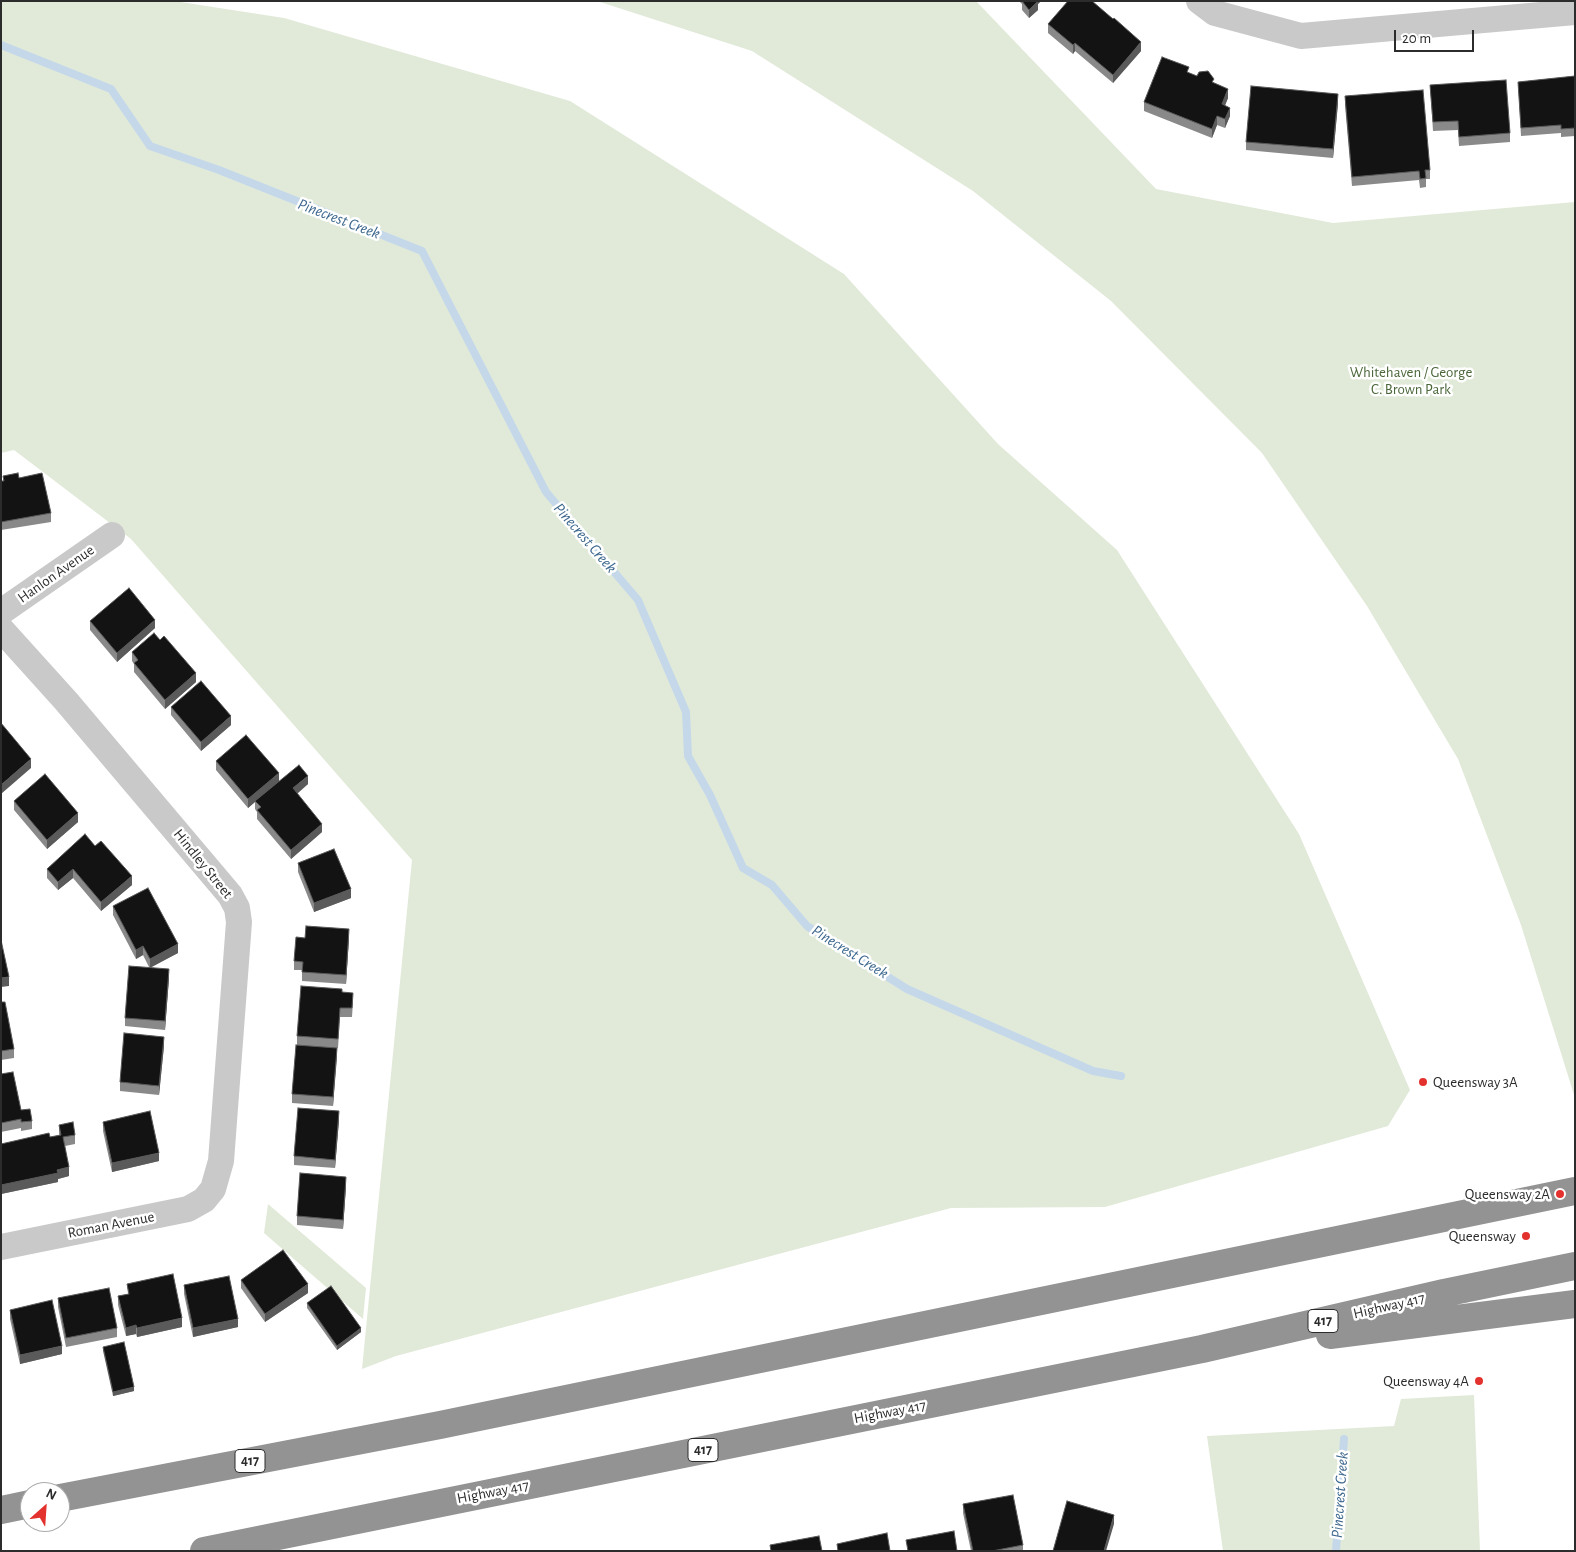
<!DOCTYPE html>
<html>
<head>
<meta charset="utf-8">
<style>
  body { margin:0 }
  #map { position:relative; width:1576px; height:1552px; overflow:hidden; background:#fff; font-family:"Alegreya Sans",sans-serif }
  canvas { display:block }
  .frame { position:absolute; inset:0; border:2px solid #2c2c2c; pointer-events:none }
  .north { position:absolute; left:20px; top:1482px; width:50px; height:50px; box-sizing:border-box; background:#fff; border:1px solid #ababab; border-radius:50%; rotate:26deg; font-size:14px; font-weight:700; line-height:20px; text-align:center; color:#2c2c2c }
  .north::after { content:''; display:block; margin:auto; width:18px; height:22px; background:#e3312e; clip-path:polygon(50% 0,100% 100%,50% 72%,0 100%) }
  .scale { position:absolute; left:1394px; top:30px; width:80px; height:22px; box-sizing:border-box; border:2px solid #2c2c2c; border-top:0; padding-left:6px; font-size:15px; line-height:18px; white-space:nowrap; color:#2c2c2c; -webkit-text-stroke:4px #fff; paint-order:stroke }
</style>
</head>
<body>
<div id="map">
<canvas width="1576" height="1552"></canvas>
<div class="frame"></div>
<div class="north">N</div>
<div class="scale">20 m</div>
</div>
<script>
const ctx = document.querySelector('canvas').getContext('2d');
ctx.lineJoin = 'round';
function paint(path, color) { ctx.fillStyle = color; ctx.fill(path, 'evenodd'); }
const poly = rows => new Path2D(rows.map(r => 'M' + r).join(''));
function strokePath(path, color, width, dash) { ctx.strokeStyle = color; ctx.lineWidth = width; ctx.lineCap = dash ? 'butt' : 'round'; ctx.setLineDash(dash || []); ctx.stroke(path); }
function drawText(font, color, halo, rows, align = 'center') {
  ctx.font = font + ' "Alegreya Sans",sans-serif'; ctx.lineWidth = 5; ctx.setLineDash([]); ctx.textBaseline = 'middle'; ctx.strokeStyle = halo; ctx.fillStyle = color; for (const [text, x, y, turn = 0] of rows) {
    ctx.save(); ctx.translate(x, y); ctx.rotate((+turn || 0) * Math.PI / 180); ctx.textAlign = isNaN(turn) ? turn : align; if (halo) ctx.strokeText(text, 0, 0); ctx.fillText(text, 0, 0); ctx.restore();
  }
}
const green = poly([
  [1,1,174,1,284,18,570,101,844,274,998,444,1117,550,1299,834,1410,1090,1388,1126,1105,1207,951,1208,396,1356,362,1369,412,860,131,539,14,450,1,453],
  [597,1,976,1,1156,189,1333,223,1575,202,1575,1098,1521,925,1458,759,1367,606,1262,453,1111,301,973,191,752,51],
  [268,1204,366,1288,363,1319,264,1233],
  [1474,1395,1480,1551,1223,1551,1207,1436,1394,1426,1401,1399]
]);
const stream = poly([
  [1,45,111,89,150,146,219,170,422,251,546,492,638,600,686,712,688,756,710,795,743,868,772,885,807,926,907,989,1093,1071,1121,1076],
  [1336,1551,1344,1439]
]);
const minor = poly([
  [1199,1,1215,13,1301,36,1575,12],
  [1,612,112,535],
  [1,629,66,701,230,895,237,908,239,922,221,1161,213,1189,204,1200,188,1209,1,1247]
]);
const motorway = poly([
  [1330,1335,1575,1304],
  [60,1498,440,1425,1575,1191],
  [1,1510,30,1504],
  [204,1551,1202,1349,1444,1293,1575,1266]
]);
const wall = poly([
  [1019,1,1041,1,1038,4,1038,10,1029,18,1022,10,1022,4],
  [1048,24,1141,51,1113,83,1075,51,1073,54,1048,33],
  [1189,73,1214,83,1228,98,1225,105,1230,116,1225,128,1217,125,1212,138,1144,111,1144,102],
  [1575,76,1575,136,1561,137,1561,133,1521,136,1518,82],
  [1430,85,1510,133,1510,142,1459,146,1458,130,1433,131],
  [1345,96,1430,170,1430,179,1426,179,1426,187,1420,188,1419,180,1352,186,1345,105],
  [1338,103,1333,158,1246,150,1246,142],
  [3,476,19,478,51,513,51,522,1,530,1,481,3,481],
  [90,621,155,628,117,662,90,630],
  [160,640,196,682,165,709,134,672,134,664,132,661,132,652],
  [171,707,231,725,201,751,171,715],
  [216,761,279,781,308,784,297,794,322,832,291,859,257,819,257,812,255,809,255,802,248,808,216,770],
  [14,801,78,822,47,849,14,810],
  [95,846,132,885,101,911,73,878,58,890,47,878,47,869],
  [298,863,351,898,314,912,298,872],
  [113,906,178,953,150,967,169,978,165,1030,125,1026,125,1018,149,967,143,955,136,959,113,915],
  [305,938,349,938,346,984,302,981,302,970,294,970,294,961],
  [342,992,353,1002,352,1017,340,1017,338,1048,337,1048,333,1106,292,1103,292,1094,297,1045,297,1036],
  [1,1002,14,1049,14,1058,1,1060],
  [164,1046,159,1095,120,1091,120,1082],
  [1,1074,21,1110,32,1121,32,1129,21,1131,21,1128,1,1132],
  [339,1120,335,1168,294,1165,294,1156],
  [103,1122,159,1161,112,1172,103,1131],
  [59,1125,75,1135,75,1144,65,1146,69,1176,58,1179,58,1182,1,1194,1,1144,50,1137,59,1135],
  [346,1186,343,1229,297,1225,297,1216],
  [241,1280,308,1293,265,1322,241,1288],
  [127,1284,182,1327,137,1337,136,1334,126,1336,118,1305,118,1296,128,1294],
  [184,1285,238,1327,193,1337,184,1294],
  [58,1298,117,1328,117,1337,66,1347,58,1307],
  [307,1303,361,1332,337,1350,307,1308],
  [10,1310,62,1354,20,1364,10,1319],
  [103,1347,134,1391,113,1396,103,1351],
  [963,1504,1023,1545,1023,1551,971,1551,963,1513]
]);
const shadedWall = poly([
  [1035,1,1041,1,1038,4,1038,10,1029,18,1029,10],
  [1141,42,1141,51,1113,83,1113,75],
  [1075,43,1075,51,1073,54,1073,45],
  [1228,89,1228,98,1222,113,1222,104],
  [1338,94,1338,103,1333,158,1333,149],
  [1230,108,1230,116,1225,128,1225,119],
  [1217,116,1217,125,1212,138,1212,129],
  [155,620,155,628,117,662,117,653],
  [196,673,196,682,165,709,165,700],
  [231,716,231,725,201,751,201,742],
  [31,759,31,768,1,794,1,785],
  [279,773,279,782,255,801,255,802,248,808,248,799],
  [308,776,308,784,293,797,293,788],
  [78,813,78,822,47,849,47,840],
  [322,824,322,832,291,859,291,850],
  [73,869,73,878,58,890,58,882],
  [132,876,132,885,101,911,101,902],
  [351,889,351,898,314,912,314,903],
  [349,929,349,938,346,984,346,975],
  [178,944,178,953,150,968,150,959],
  [143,946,143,955,136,959,136,950],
  [169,969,169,978,165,1030,165,1021],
  [9,977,9,986,1,987,1,978],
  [164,1037,164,1046,159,1095,159,1086],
  [337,1048,337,1057,333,1106,333,1097],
  [339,1111,339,1120,335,1168,335,1160],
  [159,1153,159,1161,112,1172,112,1163],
  [69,1167,69,1176,58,1179,58,1182,1,1194,1,1185],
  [346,1177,346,1186,343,1229,343,1220],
  [308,1284,308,1293,265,1322,265,1314],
  [182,1318,182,1327,137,1337,137,1328],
  [238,1319,238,1327,193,1337,193,1328],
  [136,1325,136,1334,126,1336,126,1328],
  [361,1328,361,1332,337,1350,337,1346],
  [62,1346,62,1354,20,1364,20,1355],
  [134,1387,134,1391,113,1396,113,1392],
  [1114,1515,1114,1524,1106,1551,1104,1551]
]);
const building = poly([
  [1022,1,1038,1,1029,10,1022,1],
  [1068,1,1092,1,1113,19,1114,18,1141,42,1113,75,1075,43,1073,45,1048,24,1068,1],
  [1162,57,1189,67,1187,72,1197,76,1199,72,1208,71,1214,79,1212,82,1228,89,1222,104,1230,108,1225,119,1217,116,1212,129,1144,102,1162,57],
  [1575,76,1575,128,1561,129,1561,125,1521,128,1518,82,1575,76],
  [1506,80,1510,133,1459,137,1458,121,1433,122,1430,85,1506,80],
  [1251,86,1338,94,1333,149,1246,142,1251,86],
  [1423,90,1430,170,1425,170,1426,178,1420,179,1419,171,1352,177,1345,96,1423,90],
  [18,473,19,478,42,473,51,513,1,522,1,481,4,481,3,476,18,473],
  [129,588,155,620,117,653,90,621,129,588],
  [154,633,160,640,164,636,196,673,165,700,134,663,138,660,132,652,154,633],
  [201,681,231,716,201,742,171,707,201,681],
  [1,723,31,759,1,785,1,723],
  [246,735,279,773,248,799,216,761,246,735],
  [299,765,308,776,293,788,322,824,291,850,257,810,261,807,255,801,299,765],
  [45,774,78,813,47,840,14,801,45,774],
  [85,834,95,846,101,841,132,876,101,902,73,869,58,882,47,869,85,834],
  [334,849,351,889,314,903,298,863,334,849],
  [148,888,178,944,150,959,143,946,136,950,113,906,148,888],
  [306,926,349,929,346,975,302,972,303,962,294,961,296,937,305,938,306,926],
  [1,940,9,977,1,978,1,940],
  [129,966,169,969,165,1021,125,1018,129,966],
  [301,986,342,989,342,992,353,993,352,1008,340,1008,338,1039,297,1036,301,986],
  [1,1002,5,1002,14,1049,1,1051,1,1002],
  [124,1033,164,1037,159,1086,120,1082,124,1033],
  [296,1045,337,1048,333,1097,292,1094,296,1045],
  [13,1072,21,1110,30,1109,32,1121,21,1122,21,1119,1,1123,1,1074,13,1072],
  [298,1108,339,1111,335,1160,294,1156,298,1108],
  [150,1111,159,1153,112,1163,103,1122,150,1111],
  [73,1122,75,1135,63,1137,69,1167,57,1170,58,1173,1,1185,1,1144,49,1133,50,1137,61,1135,59,1125,73,1122],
  [300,1173,346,1177,343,1220,297,1216,300,1173],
  [283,1250,308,1284,265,1314,241,1280,283,1250],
  [173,1274,182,1318,137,1328,136,1325,126,1328,118,1296,129,1294,127,1284,173,1274],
  [229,1276,238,1319,193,1328,184,1285,229,1276],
  [331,1286,361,1328,337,1346,307,1303,331,1286],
  [109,1288,117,1328,66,1338,58,1298,109,1288],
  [52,1300,62,1346,20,1355,10,1310,52,1300],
  [124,1342,134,1387,113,1392,103,1347,124,1342],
  [1013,1495,1023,1545,992,1551,973,1551,963,1504,1013,1495],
  [1067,1501,1114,1515,1104,1551,1053,1551,1067,1501],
  [954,1531,957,1551,908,1551,906,1540,954,1531],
  [887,1533,890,1551,838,1551,837,1544,887,1533],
  [819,1536,822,1551,771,1551,770,1545,819,1536]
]);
const markers = [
  [1423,1082,5,"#e3312e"],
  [1560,1194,5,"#e3312e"],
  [1526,1236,5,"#e3312e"],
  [1479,1381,5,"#e3312e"]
];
const shields = [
  [1323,1321,30],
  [703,1450,30],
  [250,1461,30]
];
const shieldNames = [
  ["417",1323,1321],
  ["417",703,1450],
  ["417",250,1461]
];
const parkNames = [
  ["Whitehaven / George",1411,372],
  ["C. Brown Park",1411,389]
];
const streetNames = [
  ["Hanlon Avenue",56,574,-35],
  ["Hindley Street",203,864,51],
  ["Roman Avenue",111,1225,-11],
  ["Highway 417",1389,1306,-13],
  ["Highway 417",890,1412,-11],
  ["Highway 417",493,1492,-11]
];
const poiNames = [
  ["Queensway 3A",1433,1082,"left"],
  ["Queensway 2A",1550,1194],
  ["Queensway",1516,1236],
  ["Queensway 4A",1469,1381]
];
const waterNames = [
  ["Pinecrest Creek",339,219,21],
  ["Pinecrest Creek",585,538,49],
  ["Pinecrest Creek",850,952,32],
  ["Pinecrest Creek",1340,1495,-86]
];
paint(green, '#e1ead9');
strokePath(stream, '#c5d8ea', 8);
strokePath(minor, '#c9c9c9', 26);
strokePath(motorway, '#939393', 28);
paint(wall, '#898989');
paint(shadedWall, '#5a5a5a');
paint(building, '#131313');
strokePath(building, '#5a5a5a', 1);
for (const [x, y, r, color] of markers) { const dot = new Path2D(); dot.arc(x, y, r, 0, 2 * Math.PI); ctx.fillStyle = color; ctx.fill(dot); strokePath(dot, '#fff', 2); }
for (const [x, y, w] of shields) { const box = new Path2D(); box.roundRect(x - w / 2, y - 11.5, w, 23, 4); ctx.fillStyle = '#fff'; ctx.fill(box); strokePath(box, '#2c2c2c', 1); }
drawText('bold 14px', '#2c2c2c', null, shieldNames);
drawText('15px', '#4b673a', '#fff', parkNames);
drawText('15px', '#2c2c2c', '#fff', streetNames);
drawText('15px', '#2c2c2c', '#fff', poiNames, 'right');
drawText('italic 16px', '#3b668d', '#fff', waterNames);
</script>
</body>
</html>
